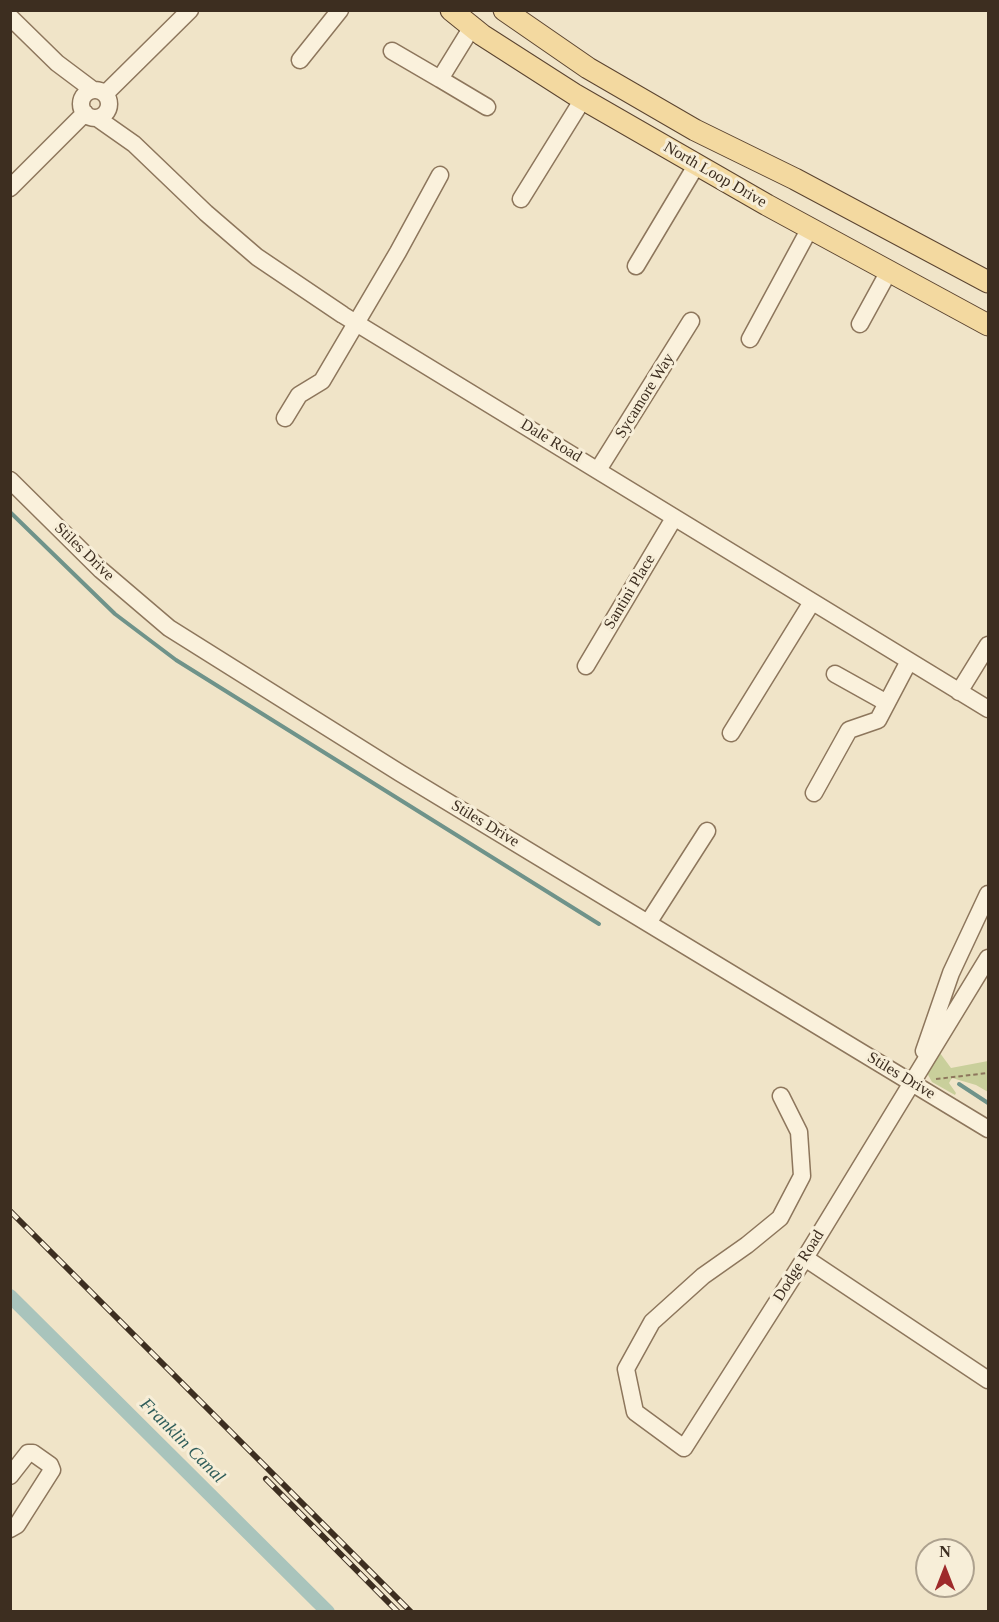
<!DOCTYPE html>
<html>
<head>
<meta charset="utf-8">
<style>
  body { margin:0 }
  #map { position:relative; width:999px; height:1622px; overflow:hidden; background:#f0e4c8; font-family:Georgia,serif }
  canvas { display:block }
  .frame { position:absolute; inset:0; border:12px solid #3d2e20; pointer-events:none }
  .north { position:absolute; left:915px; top:1538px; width:60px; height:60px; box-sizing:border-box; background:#f7eed8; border:2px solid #ada18e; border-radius:50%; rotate:0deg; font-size:16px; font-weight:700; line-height:24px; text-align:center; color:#3d2e20 }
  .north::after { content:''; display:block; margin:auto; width:21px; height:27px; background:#9e2a2b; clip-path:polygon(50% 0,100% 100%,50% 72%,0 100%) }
</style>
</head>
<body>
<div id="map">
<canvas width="999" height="1622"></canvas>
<div class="frame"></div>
<div class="north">N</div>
</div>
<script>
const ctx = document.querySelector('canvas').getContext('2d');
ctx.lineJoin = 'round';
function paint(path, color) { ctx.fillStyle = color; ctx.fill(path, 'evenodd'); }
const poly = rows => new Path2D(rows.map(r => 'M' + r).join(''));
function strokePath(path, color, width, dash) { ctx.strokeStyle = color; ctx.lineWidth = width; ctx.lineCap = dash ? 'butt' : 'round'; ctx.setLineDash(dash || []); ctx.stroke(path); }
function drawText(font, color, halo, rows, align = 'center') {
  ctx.font = font + ' Georgia,serif'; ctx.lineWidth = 6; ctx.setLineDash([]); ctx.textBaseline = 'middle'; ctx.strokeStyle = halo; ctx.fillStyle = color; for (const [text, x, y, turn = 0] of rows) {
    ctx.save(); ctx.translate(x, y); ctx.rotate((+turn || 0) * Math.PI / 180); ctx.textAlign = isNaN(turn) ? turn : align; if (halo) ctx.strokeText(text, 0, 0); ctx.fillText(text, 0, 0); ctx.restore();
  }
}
const green = poly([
  [937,1049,951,1068,988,1061,988,1092,976,1085,952,1078,949,1083,956,1093,955,1095,932,1082,927,1073]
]);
const stream = poly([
  [10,512,115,614,176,660,599,924],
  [959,1084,988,1103]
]);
const canal = poly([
  [10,1296,328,1612]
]);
const path = poly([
  [936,1079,988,1073]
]);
const minor = poly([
  [10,17,57,63,93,90],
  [472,27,440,79,487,107],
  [392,51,440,79],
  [300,60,340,10],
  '81 104a14 14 0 1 1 28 0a14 14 0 1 1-28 0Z',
  [105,94,190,10],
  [97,118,134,144,206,213,257,257,343,315,988,709],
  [10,188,85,113],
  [521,199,583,99],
  [636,266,697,164],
  [860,324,889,271],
  [750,339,810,228],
  [285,418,299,395,322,381,398,252,440,175],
  [598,470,691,321],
  [10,480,101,570,169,628,400,773,988,1129],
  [586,666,674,518],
  [835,674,887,703],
  [959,692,988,645],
  [731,733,812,602],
  [814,793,849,730,878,720,909,661],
  [648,923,707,831],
  [924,1051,951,973,988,894],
  [781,1096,799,1132,802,1176,780,1218,747,1245,703,1276,652,1322,626,1369,635,1412,684,1448,805,1258,988,958],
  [805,1258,988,1380],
  [10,1476,28,1453,33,1453,50,1465,52,1470,17,1525,10,1529]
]);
const major = poly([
  [451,10,482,35,574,94,767,205,988,325],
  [504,10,588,68,695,130,795,179,988,282]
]);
const rail = poly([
  [10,1211,411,1612],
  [266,1479,398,1612]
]);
const streetNames = [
  ["North Loop Drive",715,175,30],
  ["Sycamore Way",645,396,-58],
  ["Dale Road",551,441,31],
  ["Stiles Drive",84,552,44],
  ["Santini Place",630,592,-59],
  ["Stiles Drive",485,824,31],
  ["Stiles Drive",901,1076,31],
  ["Dodge Road",799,1266,-58]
];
const waterNames = [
  ["Franklin Canal",182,1441,45]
];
paint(green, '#c9cf9b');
strokePath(stream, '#6f938a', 4);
strokePath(canal, '#a9c4bc', 14);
strokePath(minor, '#8d765c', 19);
strokePath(major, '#5b4430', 23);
strokePath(path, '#8d765c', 2, [4.5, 3]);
strokePath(minor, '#faf1dc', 16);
strokePath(major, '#f3d9a0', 21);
strokePath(rail, '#3d2e20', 6);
strokePath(rail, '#f7eed8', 4, [11]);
drawText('16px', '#3d2e20', '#f7eed8', streetNames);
drawText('italic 18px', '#2f5d5a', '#f7eed8', waterNames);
</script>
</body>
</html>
